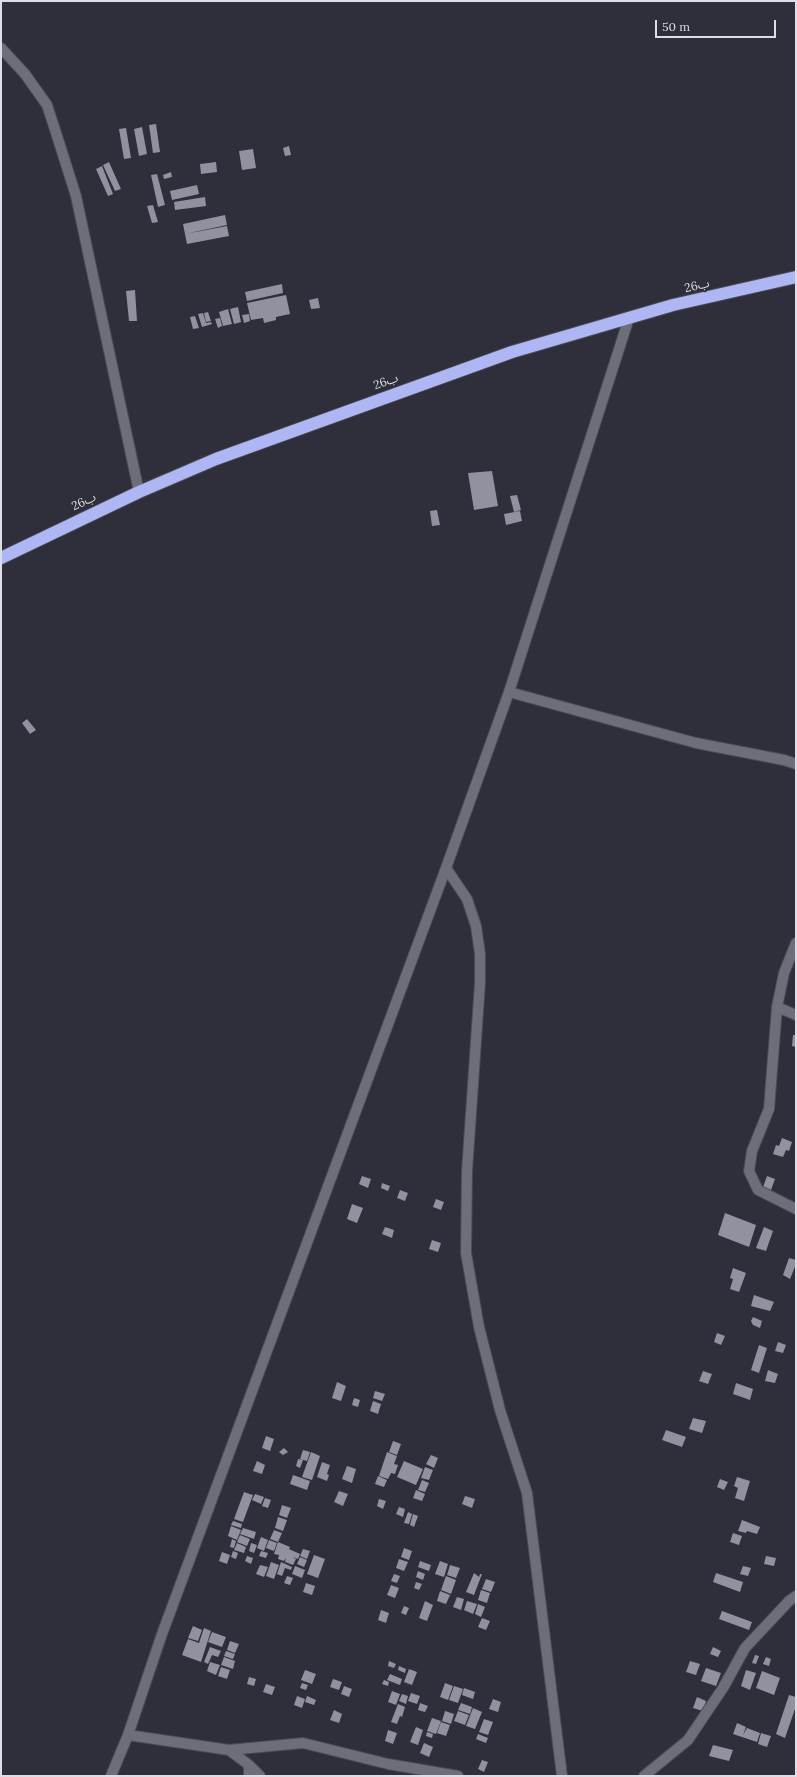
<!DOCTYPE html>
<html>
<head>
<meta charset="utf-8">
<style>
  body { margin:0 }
  #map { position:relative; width:797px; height:1777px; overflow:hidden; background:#2e2f3a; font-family:Lora,serif }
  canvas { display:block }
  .frame { position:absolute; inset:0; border:2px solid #dddee5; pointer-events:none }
  .scale { position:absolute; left:655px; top:20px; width:121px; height:18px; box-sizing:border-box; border:2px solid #dddee5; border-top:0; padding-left:5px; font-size:12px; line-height:14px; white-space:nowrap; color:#dddee5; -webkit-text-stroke:3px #2e2f3a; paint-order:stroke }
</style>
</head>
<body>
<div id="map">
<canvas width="797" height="1777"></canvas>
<div class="frame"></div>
<div class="scale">50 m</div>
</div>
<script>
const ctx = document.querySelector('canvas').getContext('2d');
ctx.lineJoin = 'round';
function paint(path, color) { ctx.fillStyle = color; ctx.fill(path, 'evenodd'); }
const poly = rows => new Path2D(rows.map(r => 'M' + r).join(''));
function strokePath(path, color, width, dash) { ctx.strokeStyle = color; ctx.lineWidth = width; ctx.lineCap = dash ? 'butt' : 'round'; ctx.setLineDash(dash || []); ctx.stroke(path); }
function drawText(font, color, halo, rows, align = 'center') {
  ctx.font = font + ' Lora,"Noto Sans Arabic",serif'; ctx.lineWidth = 4; ctx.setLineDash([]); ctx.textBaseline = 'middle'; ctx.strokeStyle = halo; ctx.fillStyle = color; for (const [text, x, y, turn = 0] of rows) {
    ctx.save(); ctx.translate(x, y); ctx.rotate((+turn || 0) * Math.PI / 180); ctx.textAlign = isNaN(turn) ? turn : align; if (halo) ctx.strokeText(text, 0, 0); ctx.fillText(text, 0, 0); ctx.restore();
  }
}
const building = poly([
  [156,124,160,152,153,153,149,125],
  [142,127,147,154,139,156,134,129],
  [126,128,131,158,124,159,119,129],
  [289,146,291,155,285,156,283,148],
  [253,149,256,168,242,170,239,151],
  [109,162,121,189,115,191,103,165],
  [216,162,217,172,201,174,200,164],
  [102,166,113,194,108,196,96,169],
  [171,172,172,177,164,179,163,175],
  [157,174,165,205,158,207,151,175],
  [197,185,199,194,172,200,170,191],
  [205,197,206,206,175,210,174,202],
  [153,205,158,222,152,223,147,206],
  [225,215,227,225,185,234,183,224],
  [227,226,229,236,187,244,185,234],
  [282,284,283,293,247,301,245,292],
  [135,290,137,321,129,321,126,291],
  [286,295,290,314,276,317,276,320,264,323,263,318,251,320,247,303],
  [318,298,320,308,311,309,309,300],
  [238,307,241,322,234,324,230,309],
  [228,309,232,324,223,326,219,312],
  [208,312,211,321,206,322,204,313],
  [203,313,206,323,211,322,212,324,202,327,198,314],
  [249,314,250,321,244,323,242,315],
  [195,316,199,328,193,329,190,317],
  [220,318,222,326,218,328,215,319],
  [492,471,498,506,474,510,468,473],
  [517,495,521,510,514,512,510,496],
  [437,510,440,525,432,526,430,511],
  [520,511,522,521,506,525,504,514],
  [27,719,36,730,30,734,22,723],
  [793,1035,796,1035,796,1047,792,1046],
  [782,1138,792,1142,789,1151,786,1150,783,1157,773,1154,776,1145,779,1146],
  [362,1176,371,1179,368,1188,359,1184],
  [767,1176,775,1179,771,1190,763,1187],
  [382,1183,390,1186,388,1191,381,1188],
  [400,1190,408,1193,405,1201,397,1198],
  [436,1199,444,1202,441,1210,433,1207],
  [352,1204,363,1208,357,1223,347,1219],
  [725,1213,756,1225,749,1247,718,1235],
  [385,1227,394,1230,392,1238,382,1234],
  [764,1227,773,1231,766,1251,756,1248],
  [432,1240,441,1243,438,1252,429,1249],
  [789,1258,796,1260,796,1264,790,1279,783,1275],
  [733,1268,746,1273,739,1292,730,1289,733,1279,730,1278],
  [754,1295,774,1302,770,1311,751,1306],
  [753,1317,762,1321,760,1328,753,1325,751,1321],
  [717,1333,725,1336,721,1345,714,1342],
  [778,1342,786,1345,783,1353,775,1351],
  [759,1345,767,1348,759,1373,751,1370],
  [768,1370,778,1374,775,1383,765,1381],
  [703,1371,712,1374,708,1384,699,1381],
  [337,1382,346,1386,341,1401,332,1398],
  [736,1383,753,1389,750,1400,733,1394],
  [375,1391,385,1394,382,1401,373,1398],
  [354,1398,360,1400,358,1407,352,1405],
  [373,1401,381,1404,378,1414,370,1411],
  [693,1418,706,1421,702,1433,689,1429],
  [666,1430,686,1437,682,1447,662,1440],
  [266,1436,274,1439,270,1451,262,1448],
  [393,1441,401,1444,397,1455,389,1452],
  [284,1448,288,1452,283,1455,279,1452],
  [303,1450,310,1452,307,1461,300,1459],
  [311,1452,320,1456,312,1480,302,1477],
  [387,1452,397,1456,394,1464,398,1465,395,1474,391,1473,388,1479,379,1476],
  [431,1455,438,1458,434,1468,426,1464],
  [298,1459,303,1460,300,1468,296,1466],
  [257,1461,265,1465,262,1474,253,1471],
  [404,1461,423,1469,416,1485,397,1477],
  [322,1462,330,1465,327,1474,329,1475,327,1481,317,1477],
  [347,1466,356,1469,352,1483,342,1479],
  [425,1467,433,1470,429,1480,421,1478],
  [293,1475,310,1481,307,1490,290,1484],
  [378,1476,387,1480,384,1487,375,1484],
  [737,1477,750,1481,744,1501,735,1498,738,1488,734,1486],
  [720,1479,728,1482,724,1490,717,1487],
  [422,1480,429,1483,425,1492,418,1490],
  [416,1490,425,1494,422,1501,413,1498],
  [339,1491,348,1494,343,1506,334,1502],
  [244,1492,253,1495,243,1522,234,1519],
  [255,1494,264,1497,261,1504,252,1500],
  [465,1496,475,1499,472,1508,462,1504],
  [265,1498,271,1500,268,1508,262,1506],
  [379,1499,386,1501,383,1509,377,1506],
  [282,1505,291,1508,287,1518,279,1515],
  [399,1507,405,1509,403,1517,396,1514],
  [408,1512,412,1514,409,1524,404,1523],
  [413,1514,418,1516,414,1527,410,1525],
  [278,1517,287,1520,283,1531,275,1528],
  [742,1520,760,1527,757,1534,747,1531,746,1533,738,1531],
  [233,1521,242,1524,241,1528,231,1525],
  [231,1526,241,1530,237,1540,228,1536],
  [243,1528,256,1532,254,1539,240,1534],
  [274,1530,282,1533,278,1542,270,1539],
  [733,1533,742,1536,739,1545,730,1542],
  [240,1535,250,1539,247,1546,237,1542],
  [261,1537,268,1540,264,1551,257,1548],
  [232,1539,236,1541,234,1548,230,1547],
  [269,1540,277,1543,274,1551,266,1548],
  [278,1542,290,1547,289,1549,300,1554,298,1559,293,1557,296,1559,293,1565,285,1562,286,1558,284,1561,278,1559,279,1555,274,1554],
  [237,1543,246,1547,244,1553,234,1550],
  [251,1543,257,1545,254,1553,249,1551],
  [404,1548,412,1551,409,1560,401,1557],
  [303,1549,310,1551,307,1559,300,1556],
  [233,1551,238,1553,236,1559,231,1557],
  [261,1551,268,1553,266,1558,259,1556],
  [222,1552,230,1555,227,1564,219,1561],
  [314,1555,325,1559,318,1578,307,1574],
  [247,1556,253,1558,251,1564,245,1561],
  [766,1556,776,1558,774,1566,764,1564],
  [300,1557,307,1560,304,1567,297,1564],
  [399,1559,408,1562,404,1571,396,1568],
  [420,1561,431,1565,429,1571,418,1567],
  [440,1561,448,1564,444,1577,435,1574],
  [271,1562,279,1565,274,1579,266,1576],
  [281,1562,292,1567,291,1570,285,1568,282,1576,277,1574],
  [260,1565,268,1567,264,1577,256,1574],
  [450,1565,460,1568,456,1578,447,1575],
  [295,1566,305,1570,302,1578,292,1574],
  [743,1566,751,1568,748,1576,740,1574],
  [418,1571,425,1574,423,1580,416,1577],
  [474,1573,479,1577,480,1574,482,1574,474,1595,466,1592],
  [716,1573,743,1582,740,1592,713,1582],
  [394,1574,400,1576,397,1583,391,1581],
  [287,1576,293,1578,290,1585,284,1583],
  [446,1576,456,1580,451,1594,441,1590],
  [486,1579,495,1582,491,1592,482,1589],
  [416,1582,422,1584,419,1590,414,1588],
  [306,1583,315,1586,312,1595,303,1592],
  [391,1585,399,1588,395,1598,387,1595],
  [481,1590,490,1593,487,1603,478,1600],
  [440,1591,450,1595,446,1604,437,1601],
  [457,1597,464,1599,461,1610,453,1607],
  [425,1601,433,1605,427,1621,419,1618],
  [467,1601,477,1604,473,1614,464,1610],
  [478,1604,485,1607,481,1617,475,1614],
  [404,1606,409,1608,406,1615,401,1613],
  [381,1610,389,1613,386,1623,378,1620],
  [722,1611,752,1622,749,1630,719,1619],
  [482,1618,490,1621,486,1630,478,1627],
  [193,1626,202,1630,198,1641,188,1638],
  [204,1628,211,1631,201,1662,182,1655,188,1639,199,1643],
  [212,1632,226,1637,222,1647,208,1642],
  [230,1641,239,1644,235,1653,227,1650],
  [210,1647,221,1651,218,1657,212,1655,208,1664,204,1662],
  [713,1647,721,1651,718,1657,710,1654],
  [226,1651,235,1654,233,1659,224,1656],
  [755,1655,759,1656,756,1664,752,1663],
  [224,1657,235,1661,233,1669,221,1665],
  [766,1657,771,1659,769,1666,763,1664],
  [389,1661,396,1664,394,1668,388,1666],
  [690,1661,700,1664,696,1675,686,1672],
  [210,1662,220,1665,216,1675,207,1671],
  [399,1666,406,1669,405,1673,398,1670],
  [221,1667,230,1670,227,1679,218,1676],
  [706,1668,721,1673,716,1686,701,1681],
  [409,1669,417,1672,412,1685,404,1682],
  [305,1670,316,1674,312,1684,301,1680],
  [746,1670,756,1673,750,1690,741,1686],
  [762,1671,780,1678,774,1695,756,1688],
  [390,1674,402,1679,400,1685,387,1680],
  [249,1677,256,1679,254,1686,247,1684],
  [333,1679,342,1682,339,1690,330,1687],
  [384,1680,389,1682,388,1686,382,1684],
  [302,1683,308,1685,306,1690,300,1688],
  [445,1683,453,1686,448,1700,440,1697],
  [266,1684,275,1687,272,1695,263,1692],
  [344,1686,352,1689,349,1697,341,1694],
  [454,1686,463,1689,458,1703,449,1700],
  [464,1688,475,1692,473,1699,462,1695],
  [392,1691,400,1694,396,1705,388,1702],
  [411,1693,420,1696,417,1704,408,1701],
  [402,1694,408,1696,406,1704,399,1701],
  [789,1695,796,1697,796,1706,785,1738,776,1734],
  [297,1696,305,1699,302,1708,294,1705],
  [307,1696,316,1700,314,1705,305,1702],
  [697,1697,706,1701,703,1711,693,1708],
  [493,1699,501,1702,498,1712,489,1709],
  [420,1703,428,1706,425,1712,418,1710],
  [461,1703,472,1707,470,1714,458,1710],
  [398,1704,405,1707,402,1717,400,1716,397,1724,391,1722],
  [473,1708,482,1712,475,1729,466,1726],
  [334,1710,342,1714,339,1723,330,1720],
  [445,1711,454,1714,451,1724,442,1721],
  [458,1711,469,1715,465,1725,454,1721],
  [432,1718,441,1721,436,1734,427,1731],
  [484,1719,493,1722,488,1735,479,1732],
  [441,1722,450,1725,446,1736,437,1733],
  [737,1723,746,1727,743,1735,747,1728,760,1733,757,1742,733,1734],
  [416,1727,423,1730,418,1745,410,1742],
  [388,1730,397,1733,393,1744,385,1741],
  [427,1732,433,1734,432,1738,426,1736],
  [761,1733,771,1736,767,1747,758,1744],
  [478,1734,488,1738,486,1743,476,1739],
  [424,1743,433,1747,429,1757,420,1753],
  [713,1745,733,1750,729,1761,709,1756],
  [482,1760,488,1762,484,1772,478,1769]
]);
const street = poly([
  [1,48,25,74,47,105,58,139,76,196,139,492],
  [509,692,696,743,784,760,796,764],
  [446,868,467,899,476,926,480,954,480,983,467,1171,466,1253,479,1327,500,1410,527,1493,562,1776],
  [796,943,784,973,777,1007,769,1109,752,1151,749,1171,758,1190,796,1209],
  [777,1007,796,1015],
  [128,1735,229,1750,249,1765,249,1776],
  [229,1750,303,1743,388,1764,458,1776],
  [249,1765,260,1776],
  [111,1776,128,1735,162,1634,446,868,509,692,629,318],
  [644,1776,688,1740,723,1688,745,1648,789,1601,796,1596]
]);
const highway = poly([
  [1,558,139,492,216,459,512,352,673,305,796,277]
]);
const streetNames = [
  ["26ب",697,286,-13],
  ["26ب",386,382,-20],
  ["26ب",84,502,-25]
];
paint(building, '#9092a0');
strokePath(street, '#4a4b54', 12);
strokePath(highway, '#4a4b54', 14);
strokePath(street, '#6c6e7a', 10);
strokePath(highway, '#afb6f4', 12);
drawText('12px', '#dddee5', '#2e2f3a', streetNames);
</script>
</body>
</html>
